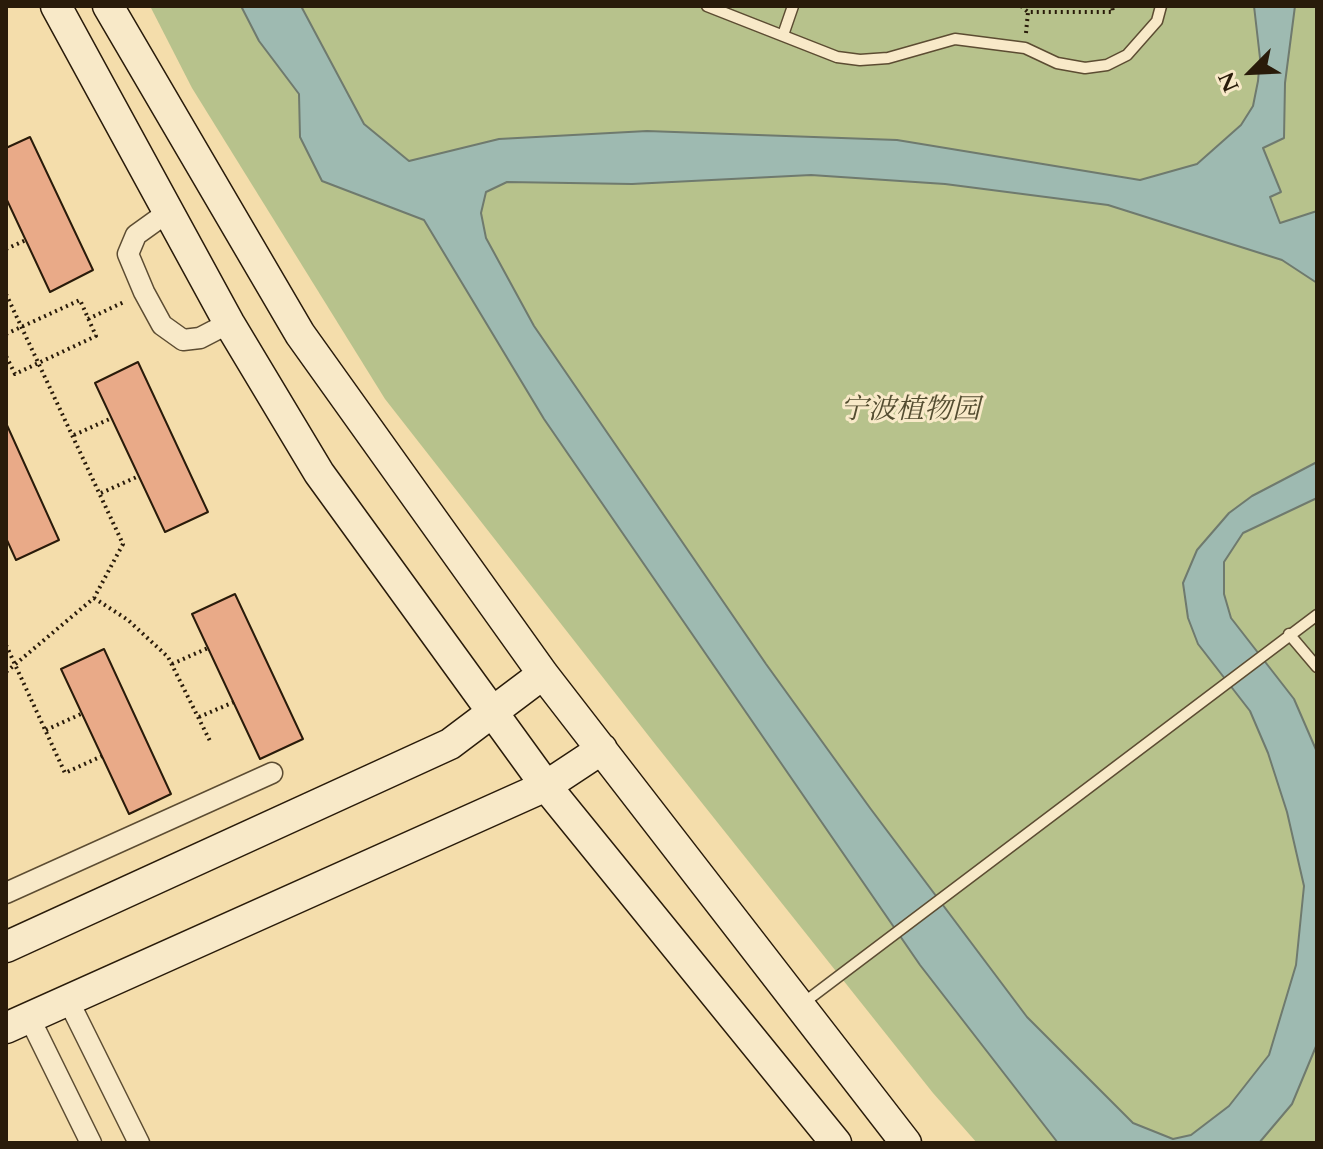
<!DOCTYPE html>
<html>
<head>
<meta charset="utf-8">
<style>
  body { margin:0 }
  #map { position:relative; width:1323px; height:1149px; overflow:hidden; background:#f4ddab; font-family:Cardo,serif }
  canvas { display:block }
  .frame { position:absolute; inset:0; border:8px solid #291b0a; pointer-events:none }
  .north { position:absolute; left:1211px; top:32px; width:80px; height:80px; -webkit-text-stroke:6px #f8e9c8; paint-order:stroke; rotate:246deg; font-size:22px; font-weight:700; line-height:32px; text-align:center; color:#291b0a }
  .north::after { content:''; display:block; margin:auto; width:28px; height:36px; background:#291b0a; clip-path:polygon(50% 0,100% 100%,50% 72%,0 100%) }
</style>
</head>
<body>
<div id="map">
<canvas width="1323" height="1149"></canvas>
<div class="frame"></div>
<div class="north">N</div>
</div>
<script>
const ctx = document.querySelector('canvas').getContext('2d');
ctx.lineJoin = 'round';
function paint(path, color) { ctx.fillStyle = color; ctx.fill(path, 'evenodd'); }
const poly = rows => new Path2D(rows.map(r => 'M' + r).join(''));
function strokePath(path, color, width, dash) { ctx.strokeStyle = color; ctx.lineWidth = width; ctx.lineCap = dash ? 'butt' : 'round'; ctx.setLineDash(dash || []); ctx.stroke(path); }
function drawText(font, color, halo, rows, align = 'center') {
  ctx.font = font + ' Cardo,"Noto Serif SC",serif'; ctx.lineWidth = 6; ctx.setLineDash([]); ctx.textBaseline = 'middle'; ctx.strokeStyle = halo; ctx.fillStyle = color; for (const [text, x, y, turn = 0] of rows) {
    ctx.save(); ctx.translate(x, y); ctx.rotate((+turn || 0) * Math.PI / 180); ctx.textAlign = isNaN(turn) ? turn : align; if (halo) ctx.strokeText(text, 0, 0); ctx.fillText(text, 0, 0); ctx.restore();
  }
}
const green = poly([
  [150,6,1317,6,1317,1143,977,1143,933,1093,655,744,385,399,192,88]
]);
const water = poly([
  [241,6,301,6,364,124,409,161,499,139,647,131,897,140,1140,180,1197,164,1241,125,1253,106,1258,81,1260,58,1254,6,1295,6,1285,83,1284,138,1263,148,1281,192,1270,197,1280,223,1317,211,1317,283,1282,260,1108,205,945,184,811,175,632,184,507,182,486,192,481,213,486,238,534,326,766,664,870,808,1027,1017,1133,1123,1173,1139,1191,1135,1229,1106,1269,1055,1296,965,1304,886,1287,812,1268,753,1250,711,1198,644,1188,618,1183,583,1197,550,1229,513,1252,496,1317,462,1317,498,1243,533,1224,562,1224,594,1231,618,1294,699,1317,752,1317,1044,1292,1104,1259,1143,1058,1143,920,965,544,419,424,220,322,181,300,137,299,94,259,41,241,6]
]);
const building = poly([
  [30,137,93,270,50,292,6,198,6,148,30,137],
  [138,362,208,512,165,532,95,383,138,362],
  [6,423,59,540,16,560,6,538,6,423],
  [235,594,303,739,260,759,192,614,235,594],
  [104,649,171,794,129,814,61,669,104,649]
]);
const path = poly([
  [1021,6,1028,12,1113,12,1112,6],
  [1026,33,1028,12],
  [6,249,26,240],
  [6,294,123,544,94,598,6,672],
  [88,319,126,301],
  [6,334,80,300,96,336,15,374,6,356],
  [74,435,112,418],
  [101,493,139,476],
  [94,598,128,620,168,657,211,743],
  [6,645,65,773,102,756],
  [172,664,208,648],
  [199,717,234,702],
  [46,730,81,714]
]);
const lane = poly([
  [707,6,837,57,860,60,888,58,955,39,1025,48,1057,63,1085,68,1107,65,1127,55,1157,21,1161,6],
  [783,35,793,6],
  [1289,634,1317,667],
  [802,1004,1317,615]
]);
const street = poly([
  [168,212,136,235,128,254,144,292,162,325,183,340,200,338,229,323],
  [6,893,272,773],
  [68,1000,139,1143],
  [29,1017,91,1143]
]);
const secondary = poly([
  [56,6,229,323,319,473,546,786,836,1143],
  [108,6,300,334,543,674,906,1143],
  [6,947,450,744,543,674],
  [6,1028,546,786,602,749]
]);
const parkNames = [
  ["宁波植物园",910,412]
];
paint(green, '#b7c28c');
paint(water, '#9ebab1');
strokePath(water, '#6f7a6e', 2);
paint(building, '#e9aa88');
strokePath(building, '#291b0a', 2);
strokePath(lane, '#5c4c32', 13);
strokePath(street, '#5c4c32', 23);
strokePath(secondary, '#291b0a', 33);
strokePath(path, '#291b0a', 4, [2, 4]);
strokePath(lane, '#f8e9c8', 10);
strokePath(street, '#f8e9c8', 20);
strokePath(secondary, '#f8e9c8', 30);
drawText('italic 28px', '#544d31', '#f8e9c8', parkNames);
</script>
</body>
</html>
